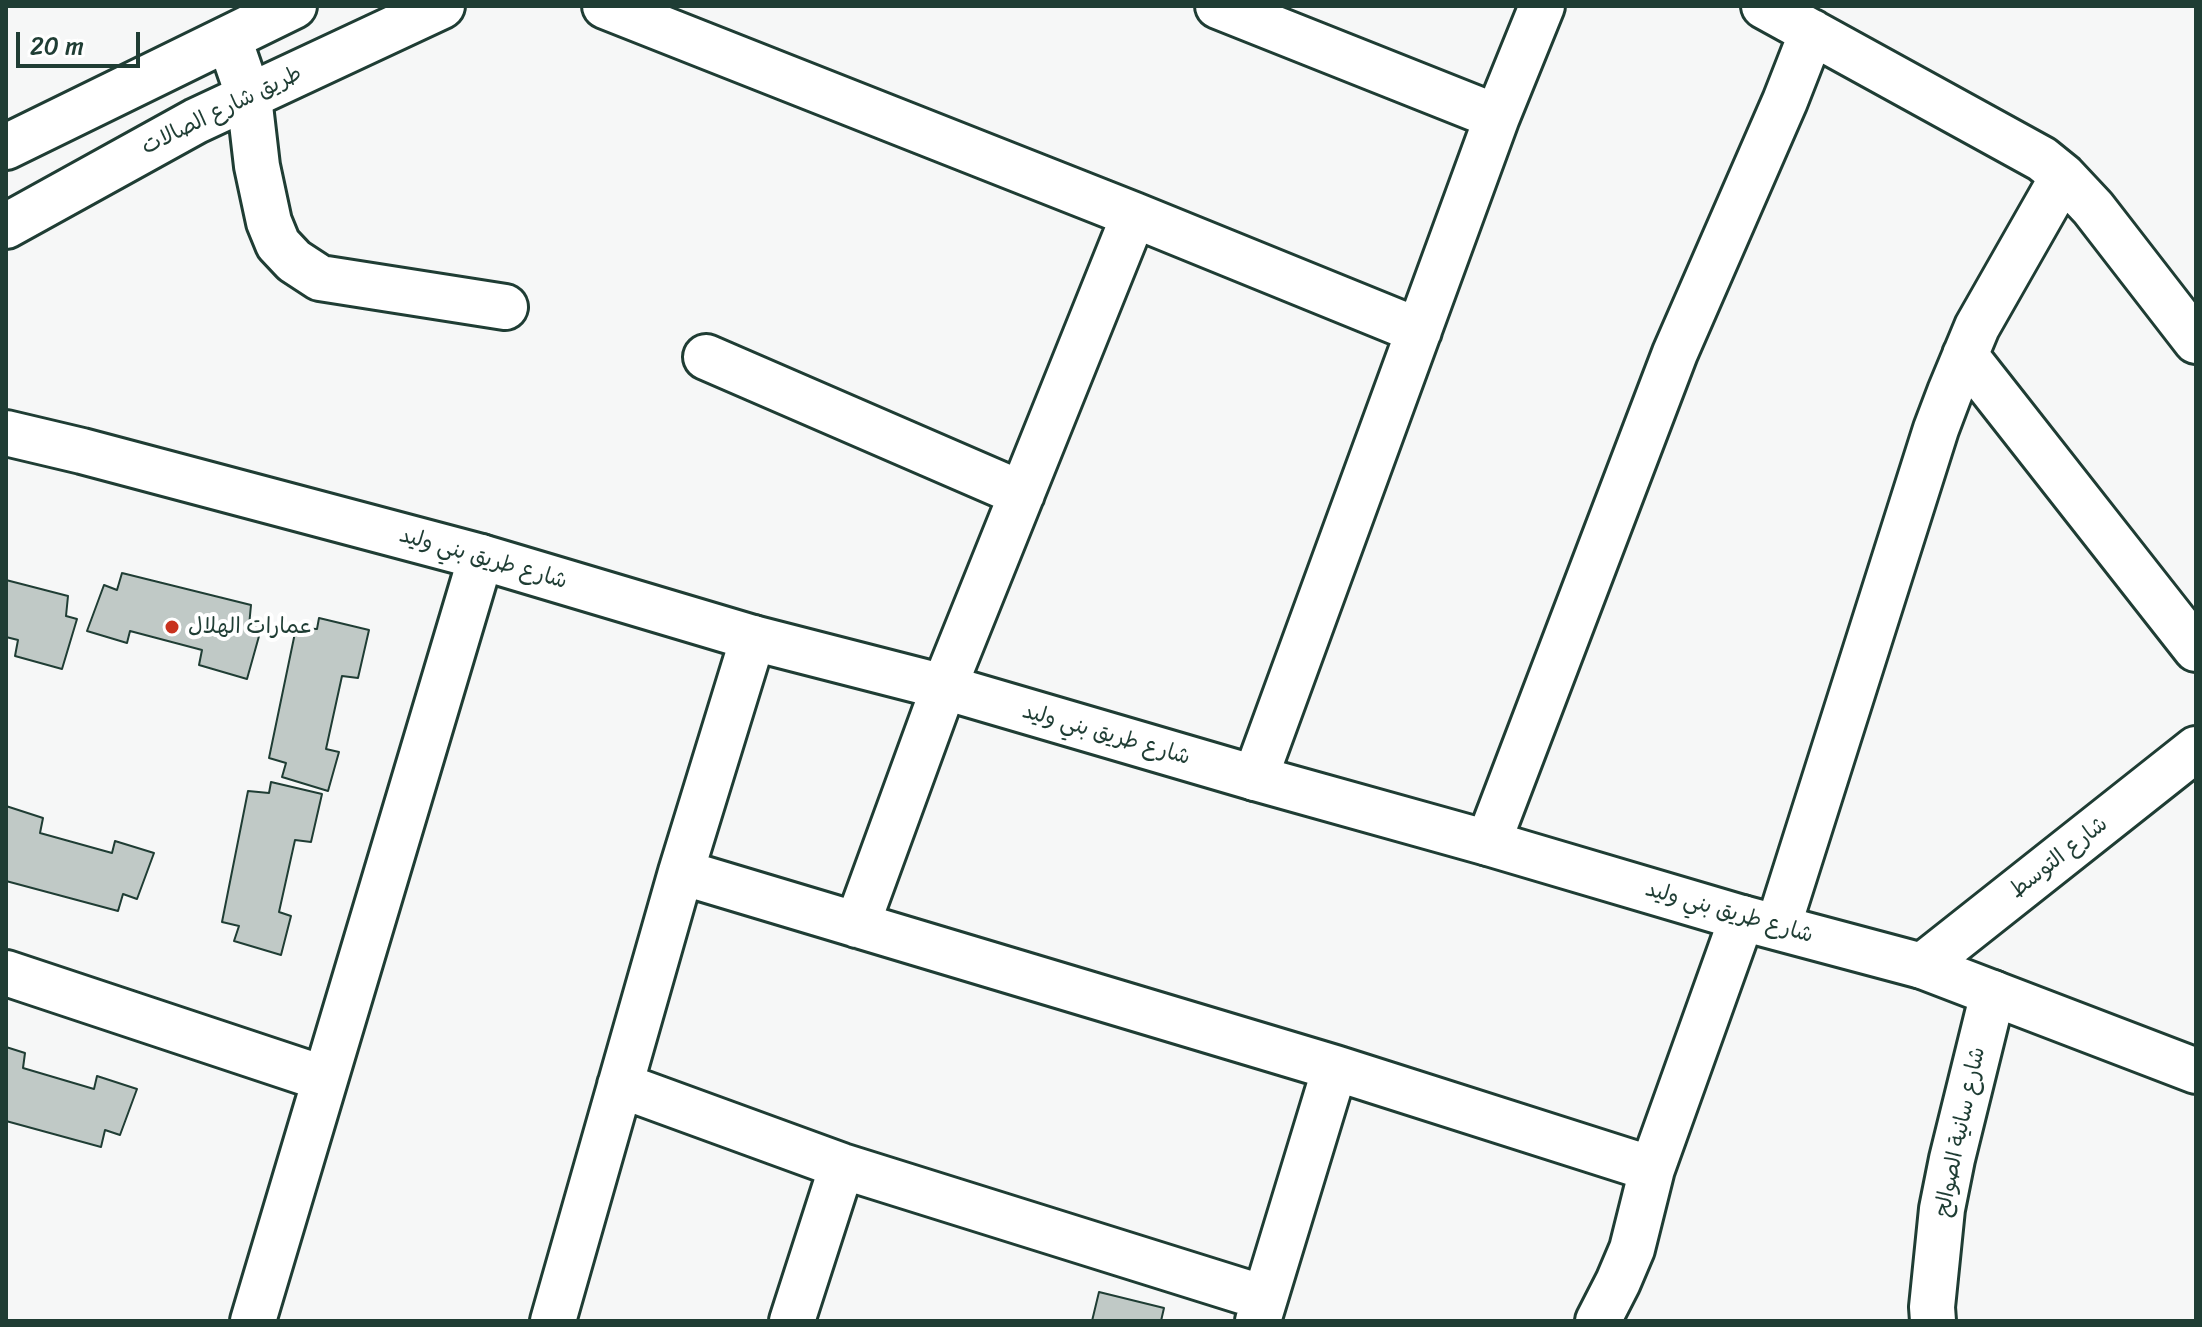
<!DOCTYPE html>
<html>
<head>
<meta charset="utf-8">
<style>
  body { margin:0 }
  #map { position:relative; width:2202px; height:1327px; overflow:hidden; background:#f6f7f7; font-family:Sriracha,sans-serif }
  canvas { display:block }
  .frame { position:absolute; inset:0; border:8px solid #1f3d34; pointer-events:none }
  .scale { position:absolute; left:16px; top:32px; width:124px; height:36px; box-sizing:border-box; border:4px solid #1f3d34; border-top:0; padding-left:10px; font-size:24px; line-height:28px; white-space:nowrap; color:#1f3d34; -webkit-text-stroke:6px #fff; paint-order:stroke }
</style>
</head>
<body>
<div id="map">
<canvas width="2202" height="1327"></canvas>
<div class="frame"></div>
<div class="scale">20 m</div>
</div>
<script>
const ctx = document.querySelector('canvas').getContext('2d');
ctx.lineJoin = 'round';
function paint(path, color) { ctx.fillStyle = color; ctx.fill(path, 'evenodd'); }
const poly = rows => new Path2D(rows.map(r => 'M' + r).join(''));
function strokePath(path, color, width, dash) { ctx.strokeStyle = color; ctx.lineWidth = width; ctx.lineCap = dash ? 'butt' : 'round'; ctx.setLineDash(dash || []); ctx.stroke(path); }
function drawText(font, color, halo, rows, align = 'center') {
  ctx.font = font + ' Sriracha,"Playpen Sans Arabic",sans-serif'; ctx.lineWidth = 8; ctx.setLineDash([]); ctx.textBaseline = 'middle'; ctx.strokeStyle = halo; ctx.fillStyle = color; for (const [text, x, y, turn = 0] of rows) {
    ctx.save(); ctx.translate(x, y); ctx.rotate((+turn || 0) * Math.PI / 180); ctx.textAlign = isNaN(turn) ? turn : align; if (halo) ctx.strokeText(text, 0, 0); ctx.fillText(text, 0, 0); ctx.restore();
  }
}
const building = poly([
  [122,573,251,605,249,626,261,629,247,679,199,665,202,650,130,631,127,643,87,631,104,585,117,590,122,573],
  [6,580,68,596,66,616,77,619,62,669,15,656,18,640,6,637,6,580],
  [319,618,369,630,358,678,342,676,326,749,339,752,328,791,282,777,286,763,269,758,296,628,317,629,319,618],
  [271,782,322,794,311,842,295,840,279,912,291,916,281,955,234,941,239,926,222,922,248,791,269,793,271,782],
  [6,806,43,818,40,833,112,853,115,841,154,853,137,899,123,894,118,911,6,881,6,806],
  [6,1047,25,1053,23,1068,94,1089,97,1076,137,1089,120,1135,105,1130,101,1147,6,1121,6,1047],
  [1099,1292,1164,1308,1161,1321,1092,1321,1099,1292]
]);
const minor = poly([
  [605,6,1134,215,1419,331],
  [1218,6,1497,117],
  [1764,6,2042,159,2063,176,2093,208,2196,341],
  [229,39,249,97,257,166,269,222,278,244,294,261,320,278,505,307],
  [1965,355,2196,649],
  [706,357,1022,494],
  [1255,778,1497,117,1542,6],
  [1488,843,1675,353,1785,101,1812,32],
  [681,872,1335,1068,1652,1169],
  [857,925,944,687,1134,215],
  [1778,927,1936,429,1950,392,1977,327,2063,176],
  [1922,966,2196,749],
  [6,973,325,1079],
  [620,1085,842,1166,1264,1298],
  [253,1321,481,557],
  [553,1321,681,872,753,638],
  [792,1321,842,1166],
  [1258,1321,1335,1068],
  [1598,1321,1618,1282,1632,1249,1652,1169,1742,918],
  [1933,1321,1932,1307,1942,1209,1952,1159,1993,993]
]);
const tertiary = poly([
  [6,147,294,6],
  [6,226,196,121,442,6]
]);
const primary = poly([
  [6,433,82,451,481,557,753,638,944,687,1255,778,1488,843,1742,918,1922,966,2196,1071]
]);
const markers = [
  [172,627,8,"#c8321e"]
];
const streetNames = [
  ["طريق شارع الصالات",222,111,-26],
  ["شارع طريق بني وليد",483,559,16],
  ["شارع طريق بني وليد",1106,735,16],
  ["شارع التوسط",2059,858,-38],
  ["شارع طريق بني وليد",1729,913,16],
  ["شارع سانية الصوالح",1961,1132,-78]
];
const poiNames = [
  ["عمارات الهلال",188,627]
];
paint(building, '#c0c9c6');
strokePath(building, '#1f3d34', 2);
strokePath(minor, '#1f3d34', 50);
strokePath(tertiary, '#1f3d34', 50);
strokePath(primary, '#1f3d34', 50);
strokePath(minor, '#fff', 44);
strokePath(tertiary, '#fff', 44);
strokePath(primary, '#fff', 44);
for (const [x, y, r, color] of markers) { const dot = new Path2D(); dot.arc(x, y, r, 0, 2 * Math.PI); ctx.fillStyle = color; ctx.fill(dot); strokePath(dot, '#fff', 3); }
drawText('22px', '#1f3d34', '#fff', streetNames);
drawText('22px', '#1f3d34', '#fff', poiNames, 'left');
</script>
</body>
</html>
